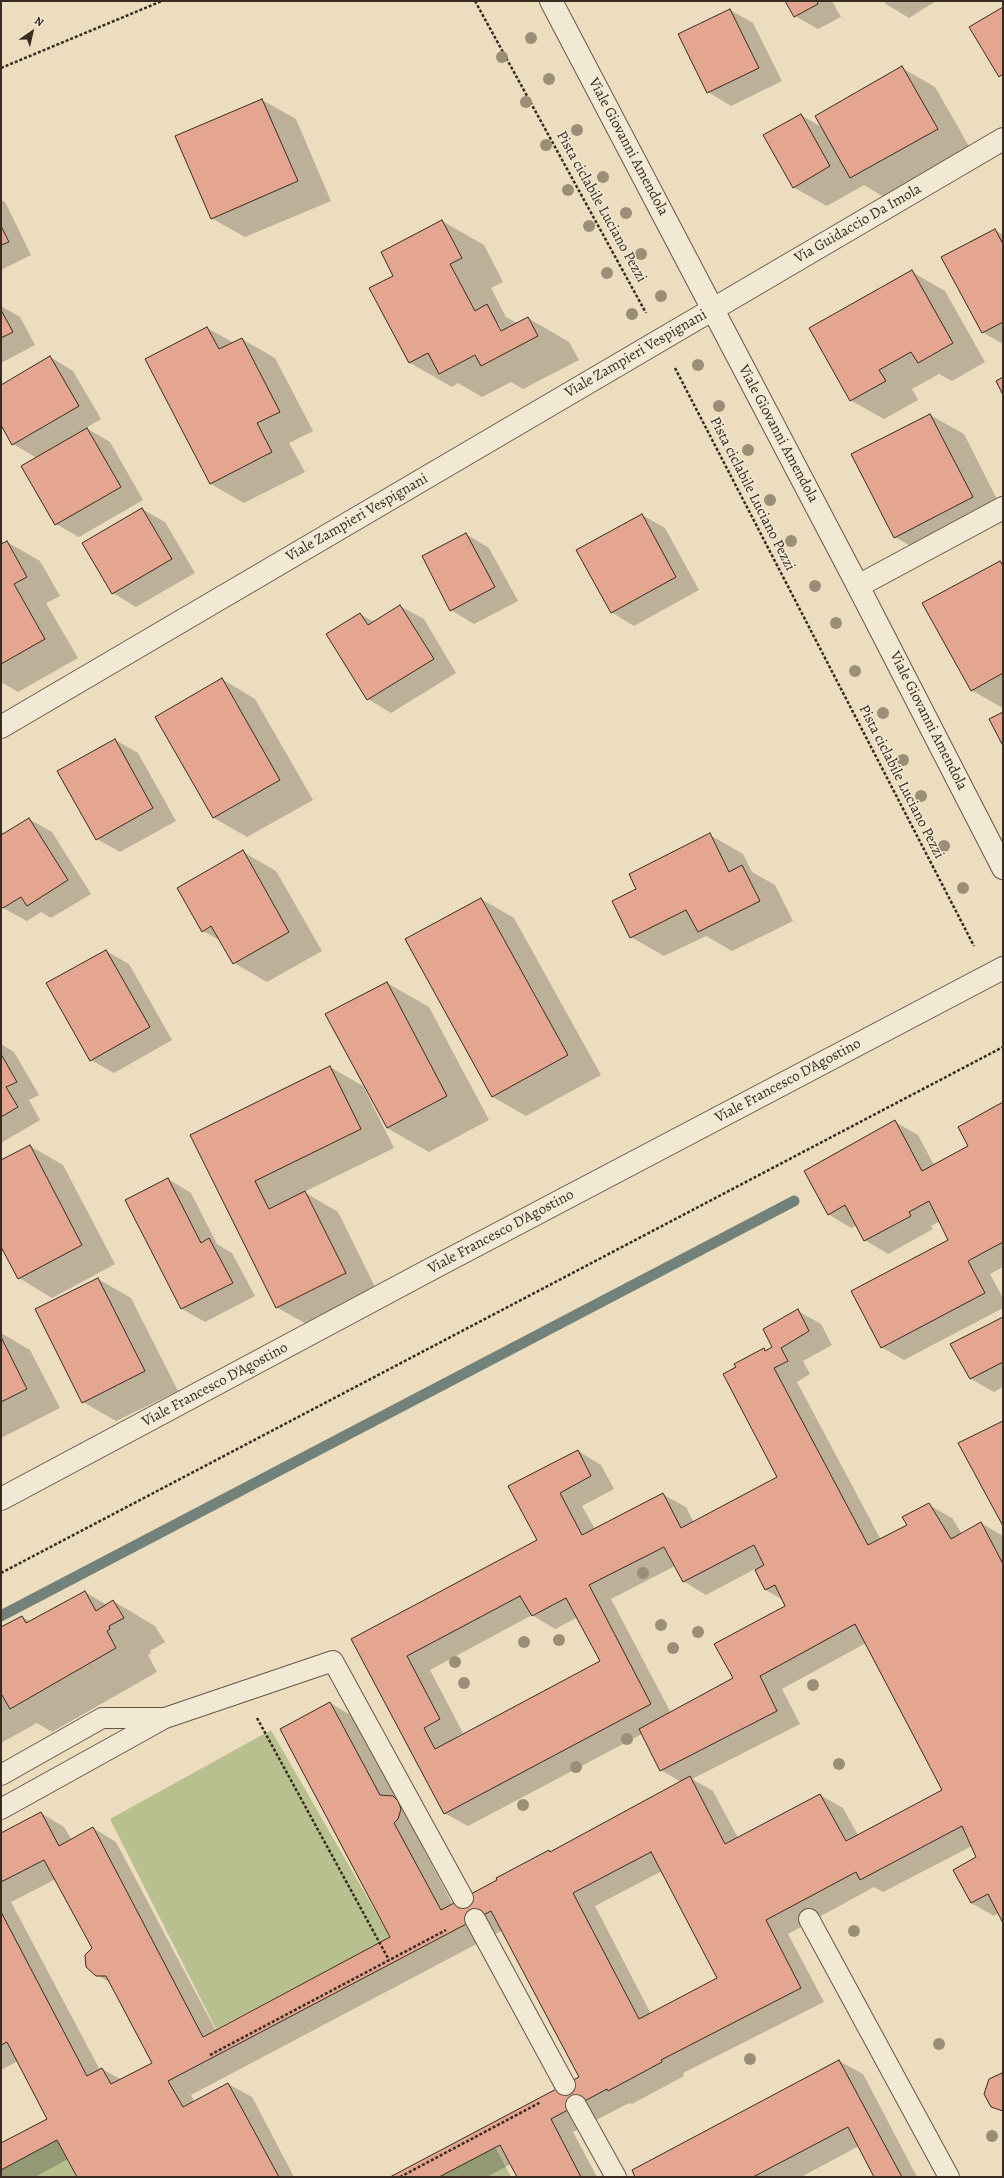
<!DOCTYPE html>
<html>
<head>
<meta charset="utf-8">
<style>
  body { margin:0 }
  #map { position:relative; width:1004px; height:2178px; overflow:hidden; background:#ebddbe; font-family:Alegreya,serif }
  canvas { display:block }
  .frame { position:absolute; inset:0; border:2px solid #382b1f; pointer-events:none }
  .north { position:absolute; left:12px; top:12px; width:40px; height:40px; -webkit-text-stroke:3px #f2e9d5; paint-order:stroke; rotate:34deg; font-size:11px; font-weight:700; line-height:16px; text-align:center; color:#382b1f }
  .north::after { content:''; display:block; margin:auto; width:14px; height:18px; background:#382b1f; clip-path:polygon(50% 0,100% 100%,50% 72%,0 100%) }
</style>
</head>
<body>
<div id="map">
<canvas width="1004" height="2178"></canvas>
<div class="frame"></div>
<div class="north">N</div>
</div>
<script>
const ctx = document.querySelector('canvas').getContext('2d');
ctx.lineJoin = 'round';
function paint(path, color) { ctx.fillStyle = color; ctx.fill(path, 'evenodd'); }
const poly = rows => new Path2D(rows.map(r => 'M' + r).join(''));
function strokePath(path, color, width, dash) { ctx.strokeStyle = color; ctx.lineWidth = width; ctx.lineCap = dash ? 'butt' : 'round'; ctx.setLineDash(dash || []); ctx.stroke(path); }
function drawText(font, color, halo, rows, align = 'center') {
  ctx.font = font + ' Alegreya,serif'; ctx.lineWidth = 3; ctx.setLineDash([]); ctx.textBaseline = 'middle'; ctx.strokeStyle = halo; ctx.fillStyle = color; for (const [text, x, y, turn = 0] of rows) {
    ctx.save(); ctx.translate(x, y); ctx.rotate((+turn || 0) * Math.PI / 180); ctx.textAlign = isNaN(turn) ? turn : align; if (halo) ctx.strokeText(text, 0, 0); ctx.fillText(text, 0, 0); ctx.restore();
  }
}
const green = poly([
  [271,1730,390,1937,216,2029,110,1819],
  [57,2140,77,2177,1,2177,1,2170],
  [495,2147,511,2177,439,2177]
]);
const shadow = poly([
  [787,1,832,1,841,17,818,29,795,16],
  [884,1,936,1,909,18,886,4],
  [730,10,753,23,782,81,731,106,708,92],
  [902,68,935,87,970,148,884,197,864,185,827,206,793,187,801,115,823,128],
  [262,100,296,119,331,201,245,237,211,218],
  [1,200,5,202,31,255,1,270],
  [442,221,484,245,503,282,491,288,506,317,517,323,528,318,569,342,579,360,523,389,511,382,482,397,458,383,452,387,410,363,371,289,395,276],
  [495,323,498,323,504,334,502,335],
  [995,230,1003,235,1003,344,982,332],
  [912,272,945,291,985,362,952,381,939,374,912,389,918,400,884,419,850,400],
  [1,306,20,317,35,345,1,363],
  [207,328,234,343,242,339,275,358,313,431,289,443,305,472,244,503,211,484,146,359],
  [50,357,73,371,101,419,86,428,110,442,143,500,79,537,56,524,37,458,13,444,1,423,1,386],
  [930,415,964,434,1003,511,928,556,895,537],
  [142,509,165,522,195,573,136,607,113,593],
  [642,515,665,528,699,590,634,626,611,612],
  [466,534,489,548,518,601,474,624,451,610],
  [7,542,40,561,60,596,46,603,78,658,18,692,1,682,1,545],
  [1000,562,1003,563,1003,708,971,690],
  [400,606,424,619,456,673,391,713,368,699,360,614,374,622],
  [222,679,255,699,313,800,247,837,214,818],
  [115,740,138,753,176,821,120,852,97,839],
  [29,819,52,832,91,894,51,918,41,912,27,921,3,908,1,904,1,832,5,834],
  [710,835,743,854,752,872,775,885,793,921,732,951,706,936,664,956,631,937,638,889],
  [243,852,276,871,322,951,267,982,234,963,221,941,203,931],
  [481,899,514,918,601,1075,526,1116,493,1097,406,940],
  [106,951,129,964,172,1040,114,1073,91,1060],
  [387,983,429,1007,489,1120,429,1152,387,1128],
  [1,1044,14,1052,39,1095,29,1100,40,1120,1,1143],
  [330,1067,363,1086,394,1148,304,1192,338,1212,378,1293,310,1326,276,1307,192,1135],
  [1003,1104,1003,1267,990,1274,1003,1298,1003,1308,904,1360,881,1347,950,1240,940,1221,931,1226,933,1229,888,1254,865,1240,857,1225,851,1228,828,1214,895,1122,918,1135,934,1165,970,1146],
  [30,1146,63,1165,115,1264,52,1298,19,1278,1,1245,1,1161],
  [168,1179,191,1193,217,1244,232,1253,255,1296,205,1322,182,1309,126,1200],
  [98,1279,131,1298,178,1391,116,1421,83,1402],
  [798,1311,821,1324,832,1345,803,1361,810,1374,797,1382,881,1540,908,1526,929,1505,952,1518,962,1534,981,1523,1003,1536,1003,1921,999,1913,994,1916,971,1903,978,1858,972,1846,883,1892,874,1887,788,1934,824,2002,683,2073,684,2076,632,2104,629,2103,573,2132,597,2177,518,2177,511,2164,487,2177,392,2177,580,2077,503,1930,191,2095,195,2102,228,2084,252,2097,294,2177,78,2177,68,2159,35,2177,1,2177,1,2144,48,2119,18,2061,1,2070,1,1835,41,1813,64,1827,72,1840,93,1828,116,1842,216,2031,391,1938,330,1703,354,1717,398,1800,416,1811,421,1832,417,1836,453,1905,549,1851,552,1852,681,1782,661,1770,642,1734,468,1826,444,1813,352,1639,538,1540,578,1451,601,1465,614,1489,582,1506,595,1529,662,1494,686,1507,694,1523,779,1477,764,1349,767,1351,773,1347],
  [675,1566,683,1581,706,1595,755,1569,766,1590,783,1600,787,1607,734,1679,671,1713,611,1599],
  [532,1615,555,1629,578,1617,601,1661,457,1738,457,1736,463,1733,430,1670],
  [866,1643,944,1790,858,1835,843,1808,820,1795,738,1838,713,1791,692,1779,800,1724,782,1689],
  [662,1871,718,1978,651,2014,595,1906],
  [56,1879,93,1948,97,1975,111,1983,153,2063,122,2080,102,2069,100,2070,11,1902],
  [1003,1317,1003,1387,994,1392,971,1379,952,1344],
  [1,1333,30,1350,60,1408,1,1438],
  [85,1592,107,1605,113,1601,155,1626,165,1642,150,1651,151,1653,148,1655,157,1672,52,1732,37,1723,1,1743,1,1629,22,1617,31,1622],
  [839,2061,863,2074,917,2177,876,2177,859,2146,801,2177,636,2177]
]);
const stream = poly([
  [1,1616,794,1201]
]);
const building = poly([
  [785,1,817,1,818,4,794,17,785,1],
  [1003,7,1003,74,999,77,969,27,1003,7],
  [730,9,759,68,707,93,678,34,730,9],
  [902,66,938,129,850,178,815,116,902,66],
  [262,99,298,181,211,219,175,136,262,99],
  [801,114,830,166,793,188,763,135,801,114],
  [442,220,462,258,450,264,475,311,487,304,501,331,528,317,538,336,481,366,475,355,439,374,428,353,409,363,369,288,393,276,381,252,442,220],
  [1,226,9,242,1,245,1,226],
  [995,229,1003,244,1003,322,982,333,941,257,995,229],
  [912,270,953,343,918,363,911,352,879,370,886,381,850,401,809,328,912,270],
  [1,310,13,332,1,338,1,310],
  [207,327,219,349,242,338,280,412,257,423,272,452,210,484,145,359,207,327],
  [50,356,79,406,12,445,1,425,1,385,50,356],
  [1003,377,1003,395,996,381,1003,377],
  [930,414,973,497,894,538,851,454,930,414],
  [87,428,121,487,55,525,21,466,87,428],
  [142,508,172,559,112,594,82,543,142,508],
  [642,514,676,577,611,613,576,550,642,514],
  [466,533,495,587,450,611,422,556,466,533],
  [7,541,27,577,14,584,45,639,1,664,1,544,7,541],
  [1000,561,1003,566,1003,673,971,691,922,603,1000,561],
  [400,605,434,659,367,700,326,634,360,613,368,625,400,605],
  [222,678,280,780,213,818,155,717,222,678],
  [1003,712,1003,746,989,719,1003,712],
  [115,739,153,808,96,840,57,771,115,739],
  [29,818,68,880,27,906,21,897,3,908,1,906,1,835,29,818],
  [710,833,729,872,742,865,760,901,698,932,686,910,630,938,612,901,636,889,629,874,710,833],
  [243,850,289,932,233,964,211,926,202,932,177,888,243,850],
  [481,898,568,1055,492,1097,405,939,481,898],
  [106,950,150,1027,90,1061,46,983,106,950],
  [387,982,447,1096,387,1128,325,1014,387,982],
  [1,1054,17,1082,6,1087,18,1107,1,1117,1,1054],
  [330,1066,361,1129,255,1181,269,1209,305,1191,346,1273,276,1308,190,1135,330,1066],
  [1003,1102,1003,1242,968,1261,985,1293,881,1348,851,1291,948,1240,929,1201,909,1212,911,1216,864,1241,845,1205,828,1215,804,1171,895,1120,922,1171,968,1146,958,1127,1003,1102],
  [30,1145,82,1245,18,1279,1,1247,1,1160,30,1145],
  [168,1178,201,1243,209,1238,233,1283,181,1309,125,1200,168,1178],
  [98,1278,145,1371,82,1403,35,1309,98,1278],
  [798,1309,809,1331,781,1348,788,1361,774,1368,868,1545,907,1525,902,1517,929,1503,951,1539,981,1522,1003,1564,1003,1923,988,1894,971,1903,953,1870,976,1857,962,1826,860,1880,856,1872,766,1920,801,1988,661,2060,662,2062,608,2091,607,2089,551,2119,581,2177,517,2177,500,2145,439,2177,390,2177,579,2077,491,1911,168,2081,183,2107,228,2083,279,2177,77,2177,57,2140,1,2170,1,2143,47,2119,7,2042,1,2045,1,1912,87,2076,102,2068,111,2084,152,2063,106,1976,96,1976,86,1967,85,1955,92,1948,44,1860,1,1882,1,1833,41,1812,59,1846,93,1827,203,2037,390,1937,280,1729,330,1702,380,1795,393,1796,398,1801,401,1809,398,1819,394,1823,441,1910,497,1880,496,1878,549,1850,550,1852,690,1776,725,1844,820,1794,846,1841,942,1790,855,1624,760,1676,777,1711,660,1771,639,1729,733,1678,714,1644,785,1606,775,1585,765,1590,755,1570,764,1565,754,1545,683,1582,664,1547,589,1585,651,1704,444,1814,351,1639,537,1540,508,1486,578,1450,591,1476,560,1493,582,1535,663,1493,681,1528,777,1477,723,1374,736,1367,734,1364,764,1348,765,1351,772,1347,763,1329,798,1309],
  [520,1596,532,1616,566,1598,600,1661,435,1749,424,1728,440,1719,407,1656,520,1596],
  [651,1852,717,1978,639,2019,573,1893,651,1852],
  [1003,1317,1003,1362,970,1379,950,1344,1003,1317],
  [1,1337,27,1389,1,1402,1,1337],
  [1003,1421,1003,1526,958,1443,1003,1421],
  [85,1591,96,1611,113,1600,124,1618,109,1626,110,1629,107,1631,116,1648,10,1709,2,1695,1,1696,1,1627,22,1616,26,1623,85,1591],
  [839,2060,902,2177,874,2177,848,2127,753,2177,635,2177,632,2170,839,2060],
  [1002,2073,1003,2073,1003,2111,991,2107,984,2094,989,2079,1002,2073]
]);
const path = poly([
  [475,1,646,313],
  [1,68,162,1],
  [675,368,974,946],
  [1,1573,1003,1047],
  [257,1718,389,1960],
  [210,2055,446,1930],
  [400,2177,541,2102]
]);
const service = poly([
  [1,1775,102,1718,162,1718],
  [1,1809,165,1718,333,1661,463,1898],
  [475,1919,565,2085],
  [809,1919,949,2177],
  [576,2105,616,2177]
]);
const minor = poly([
  [858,586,1003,508],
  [1,727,1003,139]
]);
const tertiary = poly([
  [551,1,858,586,1003,868],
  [1,1499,435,1267,1003,968]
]);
const trees = [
  [531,38],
  [502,57],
  [549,79],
  [526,102],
  [577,130],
  [546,145],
  [603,177],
  [568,190],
  [626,213],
  [589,226],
  [641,254],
  [607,273],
  [661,296],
  [632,314],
  [698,365],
  [719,406],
  [748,450],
  [770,500],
  [791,541],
  [815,586],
  [836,623],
  [855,671],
  [883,713],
  [903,760],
  [921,796],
  [944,846],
  [963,888],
  [643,1573],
  [661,1625],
  [698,1632],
  [559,1640],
  [524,1642],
  [673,1648],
  [455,1662],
  [464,1683],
  [813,1685],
  [627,1739],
  [839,1764],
  [576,1767],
  [523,1805],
  [854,1931],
  [939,2044],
  [750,2059],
  [992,2136]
];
const streetNames = [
  ["Viale Giovanni Amendola",628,147,62],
  ["Pista ciclabile Luciano Pezzi",601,207,61],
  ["Via Guidaccio Da Imola",858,224,-30],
  ["Viale Zampieri Vespignani",636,354,-30],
  ["Viale Giovanni Amendola",778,434,62],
  ["Pista ciclabile Luciano Pezzi",752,494,63],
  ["Viale Zampieri Vespignani",357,518,-30],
  ["Viale Giovanni Amendola",928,721,63],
  ["Pista ciclabile Luciano Pezzi",901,782,63],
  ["Viale Francesco D'Agostino",788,1081,-28],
  ["Viale Francesco D'Agostino",501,1232,-28],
  ["Viale Francesco D'Agostino",215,1385,-28]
];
paint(green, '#b8c090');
paint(shadow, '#0003');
strokePath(stream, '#72817a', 11);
paint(building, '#e4a691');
strokePath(building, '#382b1f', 1);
strokePath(service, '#655847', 22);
strokePath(minor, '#655847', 24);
strokePath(tertiary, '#655847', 24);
strokePath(path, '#382b1f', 2.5, [3, 2]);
strokePath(service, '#f2e9d5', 20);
strokePath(minor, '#f2e9d5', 22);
strokePath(tertiary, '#f2e9d5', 22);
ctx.fillStyle = '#9a8f76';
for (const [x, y] of trees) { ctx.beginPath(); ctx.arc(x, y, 6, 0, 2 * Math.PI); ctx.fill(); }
drawText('15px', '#382b1f', '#f2e9d5', streetNames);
</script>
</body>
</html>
